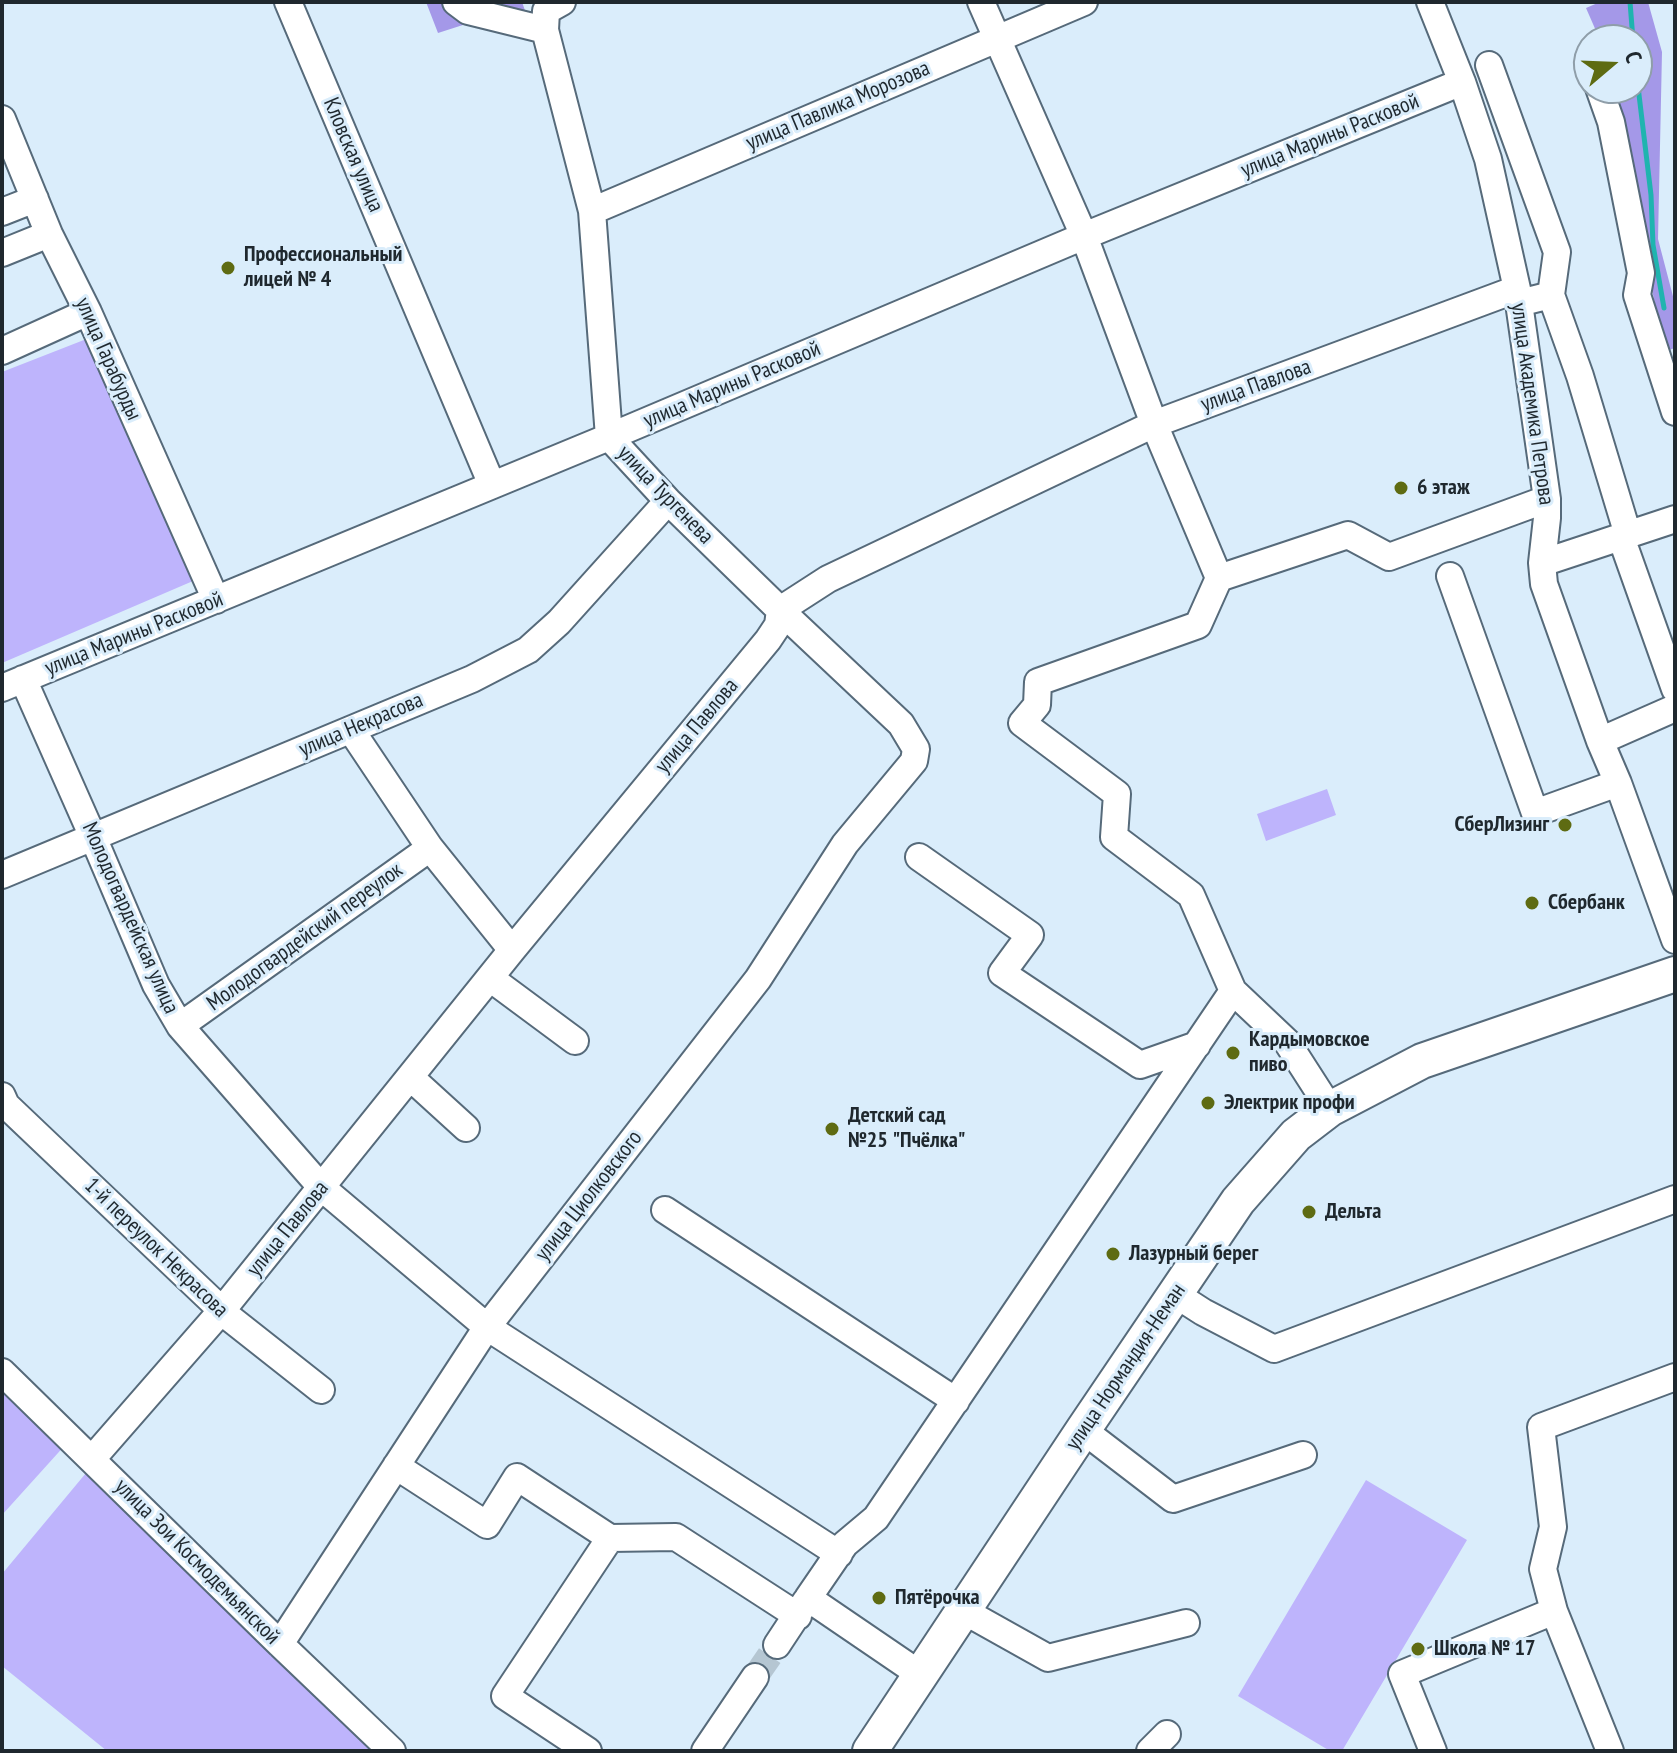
<!DOCTYPE html>
<html>
<head>
<meta charset="utf-8">
<style>
  body { margin:0 }
  #map { position:relative; width:1677px; height:1753px; overflow:hidden; background:#daedfb; font-family:"PT Sans Narrow",sans-serif }
  canvas { display:block }
  .frame { position:absolute; inset:0; border:4px solid #1f282e; pointer-events:none }
  .north { position:absolute; left:1573px; top:24px; width:80px; height:80px; box-sizing:border-box; background:#daedfb; border:2px solid #8f9ea9; border-radius:50%; rotate:71deg; font-size:22px; font-weight:700; line-height:32px; text-align:center; color:#1f282e }
  .north::after { content:''; display:block; margin:auto; width:28px; height:36px; background:#5e6b12; clip-path:polygon(50% 0,100% 100%,50% 72%,0 100%) }
</style>
</head>
<body>
<div id="map">
<canvas width="1677" height="1753"></canvas>
<div class="frame"></div>
<div class="north">С</div>
</div>
<script>
const ctx = document.querySelector('canvas').getContext('2d');
ctx.lineJoin = 'round';
function paint(path, color) { ctx.fillStyle = color; ctx.fill(path, 'evenodd'); }
const poly = rows => new Path2D(rows.map(r => 'M' + r).join(''));
function strokePath(path, color, width, dash) { ctx.strokeStyle = color; ctx.lineWidth = width; ctx.lineCap = dash ? 'butt' : 'round'; ctx.setLineDash(dash || []); ctx.stroke(path); }
function drawText(font, color, halo, rows, align = 'center') {
  ctx.font = font + ' "PT Sans Narrow",sans-serif'; ctx.lineWidth = 6; ctx.setLineDash([]); ctx.textBaseline = 'middle'; ctx.strokeStyle = halo; ctx.fillStyle = color; for (const [text, x, y, turn = 0] of rows) {
    ctx.save(); ctx.translate(x, y); ctx.rotate((+turn || 0) * Math.PI / 180); ctx.textAlign = isNaN(turn) ? turn : align; if (halo) ctx.strokeText(text, 0, 0); ctx.fillText(text, 0, 0); ctx.restore();
  }
}
const green = poly([
  [89,338,193,581,2,663,2,372],
  [1327,789,1336,815,1266,841,1257,814],
  [2,1382,67,1443,2,1515],
  [86,1473,371,1751,107,1751,2,1666,2,1574],
  [1366,1480,1467,1540,1342,1751,1330,1751,1238,1696]
]);
const forest = poly([
  [426,2,522,2,535,39,466,24,438,33],
  [1600,2,1648,2,1662,52,1658,239,1675,304,1675,348,1666,351,1648,273,1613,88,1637,88,1637,40,1600,40,1586,8]
]);
const stream = poly([
  [1630,2,1633,40],
  [1637,78,1651,195,1653,245,1664,308]
]);
const minorTunnel = poly([
  [755,1677,777,1645]
]);
const minor = poly([
  [288,2,492,485],
  [456,2,468,11,545,30],
  [981,2,1084,236,1154,424,1219,578],
  [1430,2,1462,82,1488,159,1517,289,1547,499,1547,518,1542,563,1544,584,1600,741,1618,783,1675,940],
  [1589,59,1589,60],
  [1489,65,1557,252,1551,295],
  [1599,88,1611,122,1641,273,1637,295,1675,412],
  [2,119,49,234,88,312,216,600],
  [592,211,1084,2],
  [2,212,35,199],
  [2,253,49,234],
  [1519,303,1551,295,1580,376,1628,535],
  [2,351,88,312],
  [1621,537,1675,689],
  [1542,563,1675,519],
  [1450,576,1535,813,1618,783],
  [23,679,93,837,156,985,180,1026,321,1187,487,1327,839,1554],
  [2,688,609,437,1084,236,1462,82],
  [351,730,430,848,512,950],
  [1600,741,1675,708],
  [919,857,1030,935,1002,973,1140,1065,1197,1045],
  [2,875,472,679,528,650,559,622,668,501],
  [490,978,575,1041],
  [180,1026,430,848],
  [410,1077,466,1128],
  [2,1096,6,1105,231,1319,321,1390],
  [1330,1109,1287,1042,1233,991,1191,895,1114,837,1117,794,1022,723,1037,705,1038,682,1198,625,1219,578,1348,535,1389,557,1547,499],
  [665,1210,956,1401],
  [1175,1294,1203,1312,1274,1349,1675,1199],
  [2,1372,280,1644,392,1751],
  [1083,1430,1173,1499,1303,1455],
  [92,1459,223,1309,512,950,768,640,778,625,780,610,828,579,1154,424,1517,289],
  [396,1466,487,1525,517,1477,610,1538],
  [964,1611,1048,1658,1186,1623],
  [280,1644,487,1327,758,979,845,844,914,761,916,749,901,724,780,610,668,501,609,437,592,211,545,30,546,11,562,2],
  [777,1645,806,1601],
  [921,1675,808,1598,845,1544,876,1518,1233,991],
  [588,1751,505,1696,610,1538,676,1537,798,1616],
  [705,1751,755,1677],
  [1150,1751,1167,1734],
  [1433,1751,1402,1674,1554,1611],
  [1610,1751,1554,1611,1543,1569,1553,1527,1541,1427,1675,1377]
]);
const major = poly([
  [870,1751,1083,1430,1238,1201,1296,1135,1330,1109,1422,1061,1675,974]
]);
const markers = [
  [228,268,8,"#5e6b12"],
  [1401,488,8,"#5e6b12"],
  [1565,825,8,"#5e6b12"],
  [1532,903,8,"#5e6b12"],
  [1233,1053,8,"#5e6b12"],
  [1208,1103,8,"#5e6b12"],
  [832,1129,8,"#5e6b12"],
  [1309,1212,8,"#5e6b12"],
  [1113,1254,8,"#5e6b12"],
  [879,1598,8,"#5e6b12"],
  [1418,1649,8,"#5e6b12"]
];
const streetNames = [
  ["улица Павлика Морозова",838,106,-23],
  ["улица Марины Расковой",1330,136,-22],
  ["Кловская улица",353,155,67],
  ["улица Гарабурды",108,359,66],
  ["улица Марины Расковой",732,385,-23],
  ["улица Павлова",1256,386,-20],
  ["улица Академика Петрова",1532,404,82],
  ["улица Тургенева",665,495,46],
  ["улица Марины Расковой",134,634,-22],
  ["улица Некрасова",361,725,-23],
  ["улица Павлова",697,726,-50],
  ["Молодогвардейская улица",130,918,66],
  ["Молодогвардейский переулок",305,937,-36],
  ["улица Циолковского",589,1196,-52],
  ["улица Павлова",288,1229,-51],
  ["1-й переулок Некрасова",156,1248,44],
  ["улица Нормандия-Неман",1126,1367,-56],
  ["улица Зои Космодемьянской",197,1562,45]
];
const poiNames = [
  ["Профессиональный",244,255],
  ["лицей № 4",244,280],
  ["6 этаж",1417,488],
  ["СберЛизинг",1549,825,"right"],
  ["Сбербанк",1548,903],
  ["Кардымовское",1249,1040],
  ["пиво",1249,1065],
  ["Электрик профи",1224,1103],
  ["Детский сад",848,1116],
  ["№25 \"Пчёлка\"",848,1141],
  ["Дельта",1325,1212],
  ["Лазурный берег",1129,1254],
  ["Пятёрочка",895,1598],
  ["Школа № 17",1434,1649]
];
paint(green, '#beb4fc');
paint(forest, '#a498e8');
strokePath(stream, '#1fb4af', 5);
strokePath(minorTunnel, '#b5c6d2', 26, [26, 13]);
strokePath(minor, '#566a7a', 30);
strokePath(major, '#566a7a', 38);
strokePath(minor, '#fff', 26);
strokePath(major, '#fff', 34);
for (const [x, y, r, color] of markers) { const dot = new Path2D(); dot.arc(x, y, r, 0, 2 * Math.PI); ctx.fillStyle = color; ctx.fill(dot); strokePath(dot, '#daedfb', 3); }
drawText('22px', '#1f282e', '#daedfb', streetNames);
drawText('bold 22px', '#1f282e', '#daedfb', poiNames, 'left');
</script>
</body>
</html>
